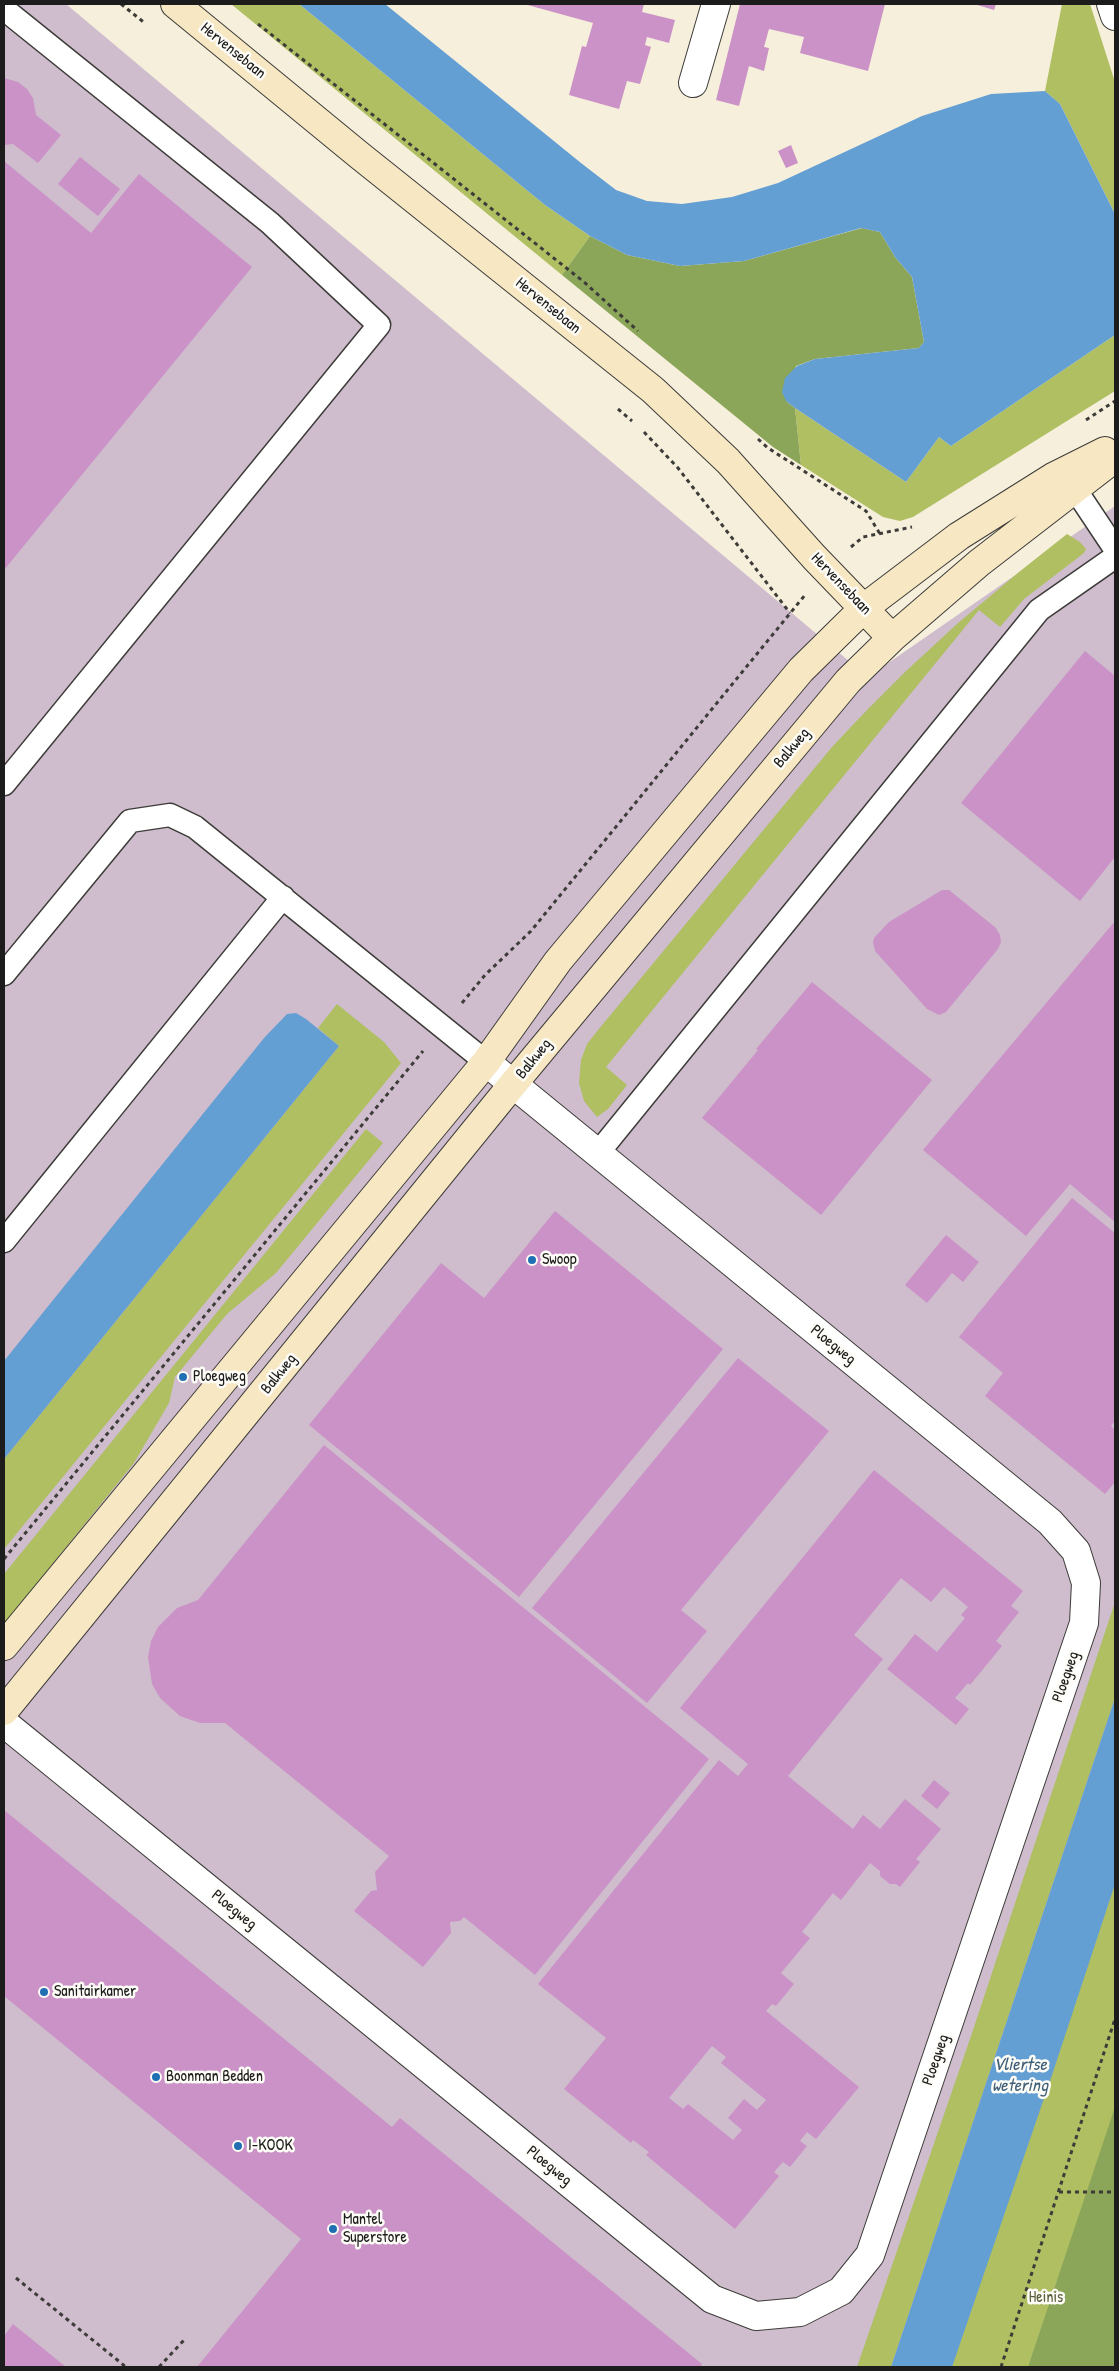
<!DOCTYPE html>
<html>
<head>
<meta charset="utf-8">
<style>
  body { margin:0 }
  #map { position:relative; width:1119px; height:2371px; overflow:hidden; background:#f6efdc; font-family:"Patrick Hand",sans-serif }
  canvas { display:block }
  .frame { position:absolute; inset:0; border:5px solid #1c1c1c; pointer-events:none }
</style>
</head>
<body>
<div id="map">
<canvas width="1119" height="2371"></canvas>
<div class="frame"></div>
</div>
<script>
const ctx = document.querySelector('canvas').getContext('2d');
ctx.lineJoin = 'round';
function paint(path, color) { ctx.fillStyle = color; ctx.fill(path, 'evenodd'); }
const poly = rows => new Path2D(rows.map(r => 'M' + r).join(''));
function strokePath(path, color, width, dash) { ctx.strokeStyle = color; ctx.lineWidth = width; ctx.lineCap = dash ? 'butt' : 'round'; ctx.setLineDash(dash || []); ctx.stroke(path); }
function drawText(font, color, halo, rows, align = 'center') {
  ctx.font = font + ' "Patrick Hand",sans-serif'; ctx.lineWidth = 5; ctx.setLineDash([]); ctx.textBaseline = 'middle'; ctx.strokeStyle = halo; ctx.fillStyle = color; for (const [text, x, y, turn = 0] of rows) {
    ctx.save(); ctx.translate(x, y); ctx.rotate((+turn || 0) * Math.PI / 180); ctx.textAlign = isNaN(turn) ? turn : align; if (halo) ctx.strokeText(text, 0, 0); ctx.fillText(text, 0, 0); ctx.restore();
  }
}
const industrial = poly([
  [4,4,66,4,868,677,1115,506,1115,1811,938,2367,4,2367]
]);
const green = poly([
  [231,4,299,4,545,205,590,236,562,275],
  [1062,4,1090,4,1115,82,1115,214,1060,104,1045,91],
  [1115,335,1115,391,913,517,900,521,883,517,801,465,795,408,906,482,939,437,951,446],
  [1067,534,1080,542,1086,549,1084,553,1024,599,1000,627,979,610,606,1067,627,1085,608,1109,597,1117,584,1101,579,1083,581,1060,587,1044,598,1030,832,747,867,710,905,672,958,623,1019,572],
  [337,1004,384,1042,401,1063,4,1549,4,1459,339,1046,318,1028],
  [366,1129,383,1143,276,1273,227,1314,175,1377,169,1403,134,1463,4,1624,4,1574],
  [1115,1602,1115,1698,891,2367,857,2367,971,2036],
  [1115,1875,1115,2367,951,2367]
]);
const forest = poly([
  [862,228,880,232,895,257,912,277,924,342,919,348,815,359,796,366,786,401,795,408,801,465,773,447,562,275,590,236,627,255,680,266,744,261],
  [1115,2107,1115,2367,1028,2367]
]);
const water = poly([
  [299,4,385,4,581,163,616,190,647,201,682,204,732,197,778,183,922,116,991,94,1045,91,1060,104,1115,214,1115,335,951,446,939,437,906,482,795,408,786,401,782,392,785,378,797,366,815,359,919,348,924,342,912,277,895,257,880,232,861,228,744,261,680,266,627,255,590,236,545,205],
  [296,1013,306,1019,339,1046,4,1459,4,1361,264,1038,287,1014],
  [1115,1698,1115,1884,1053,2072,952,2367,891,2367]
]);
const building = poly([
  [524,4,644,4,642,12,675,20,669,43,647,37,645,45,651,47,640,84,627,81,619,109,569,95,582,46,586,47,593,23],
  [740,4,885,4,868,71,800,53,804,37,769,29,764,47,769,48,764,71,749,66,739,106,716,100],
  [974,4,996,4,994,10],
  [4,78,18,82,27,89,33,98,36,115,61,135,38,163,13,144,4,145],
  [791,145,798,163,786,168,778,151],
  [80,157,120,189,98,216,58,184],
  [4,161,91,233,139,174,252,267,4,570],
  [1085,651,1115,676,1115,857,1080,901,961,803],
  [942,890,949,890,996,928,1000,935,1001,942,998,949,946,1012,939,1015,927,1009,875,951,873,942,874,938,889,922],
  [1115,921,1115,1222,1070,1184,1026,1236,923,1150],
  [812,982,932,1080,821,1215,702,1118,758,1050,756,1049],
  [1072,1198,1115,1233,1115,1421,1111,1426,1115,1430,1115,1482,1105,1494,985,1396,1003,1373,959,1337],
  [555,1211,723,1349,519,1597,309,1425,441,1263,484,1298],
  [946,1235,979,1262,963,1282,952,1273,927,1303,905,1285],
  [738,1358,829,1431,681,1610,707,1631,647,1703,532,1608],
  [324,1445,709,1759,535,1975,464,1917,460,1921,450,1922,451,1933,423,1967,354,1911,371,1891,377,1890,375,1872,389,1856,225,1723,200,1723,180,1716,160,1698,152,1684,148,1657,151,1641,158,1627,177,1608,198,1600],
  [874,1470,1023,1591,1011,1606,1019,1612,996,1641,1002,1646,970,1685,968,1683,955,1698,969,1709,956,1725,887,1669,915,1634,937,1652,965,1618,961,1615,968,1607,944,1587,931,1602,901,1578,854,1635,883,1659,788,1776,853,1829,863,1815,880,1829,905,1799,941,1829,916,1859,920,1862,900,1887,896,1884,890,1884,880,1876,880,1871,870,1863,841,1900,833,1893,802,1932,810,1938,781,1973,794,1984,776,2006,772,2004,766,2011,859,2087,816,2139,807,2132,800,2141,807,2146,790,2167,783,2162,774,2172,779,2176,735,2229,646,2155,649,2152,633,2140,631,2143,564,2089,606,2038,538,1984,719,1760,738,1776,748,1764,680,1708],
  [712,2046,726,2057,721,2063,766,2100,757,2110,744,2099,728,2118,742,2130,733,2140,688,2104,683,2109,669,2098],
  [934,1780,950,1793,937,1809,921,1796],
  [4,1810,392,2127,400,2118,702,2364,700,2367,197,2367,301,2239,4,1996],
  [13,2324,66,2367,4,2367,4,2336]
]);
const path = poly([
  [121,4,146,24],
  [258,24,584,282,638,331],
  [618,409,632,421],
  [1086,420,1115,401],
  [644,432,678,468,790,613],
  [758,439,768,448,866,511,880,534],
  [851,547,863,537,912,527],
  [462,1003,485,975,531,931,805,595],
  [4,1559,423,1051],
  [1059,2192,1115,2192],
  [16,2278,126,2367],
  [159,2367,185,2339],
  [1001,2367,1115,2019]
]);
const lane = poly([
  [4,9,270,223,379,325,4,784],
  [1075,489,1115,549],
  [4,974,130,821,170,815,195,827,486,1062],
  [598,1153,1039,610,1115,557],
  [4,1241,283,897]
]);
const street = poly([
  [1111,4,1115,16],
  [693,83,716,4],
  [4,1723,712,2299,756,2316,800,2312,841,2291,870,2255,1084,1623,1086,1583,1076,1551,1050,1522,486,1062]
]);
const secondary = poly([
  [175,4,359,155,653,390,728,461,814,557,892,638],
  [4,1646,486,1062,558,961,801,670,864,608,959,536,1053,477,1105,451],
  [4,1711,513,1084,848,681,892,638,979,563,1115,458]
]);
const markers = [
  [532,1260,5,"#1f6fb2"],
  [183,1377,5,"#1f6fb2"],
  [44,1992,5,"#1f6fb2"],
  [156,2077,5,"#1f6fb2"],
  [238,2146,5,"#1f6fb2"],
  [333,2229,5,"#1f6fb2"]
];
const streetNames = [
  ["Hervensebaan",233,51,39],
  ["Hervensebaan",548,306,39],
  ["Hervensebaan",841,584,46],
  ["Balkweg",792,748,-50],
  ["Balkweg",534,1059,-51],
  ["Ploegweg",833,1345,39],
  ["Balkweg",279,1374,-51],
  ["Ploegweg",1066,1677,-71],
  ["Ploegweg",234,1910,39],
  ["Ploegweg",936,2060,-71],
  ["Ploegweg",549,2166,39]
];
const poiNames = [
  ["Swoop",542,1260],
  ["Ploegweg",193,1377],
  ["Sanitairkamer",54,1992],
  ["Boonman Bedden",166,2077],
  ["I-KOOK",248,2146],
  ["Mantel",343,2220],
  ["Superstore",343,2238]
];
const parkNames = [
  ["Heinis",1046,2298]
];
const waterNames = [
  ["Vliertse",1020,2065],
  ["wetering",1020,2086]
];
paint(industrial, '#cfbdce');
paint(green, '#afbf62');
paint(forest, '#8ba658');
paint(water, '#649fd4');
paint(building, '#ca92c6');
strokePath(lane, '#3d3c39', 25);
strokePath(street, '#3d3c39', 30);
strokePath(secondary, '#3d3c39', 30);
strokePath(path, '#3d3c39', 3, [4, 4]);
strokePath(lane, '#fff', 22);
strokePath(street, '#fff', 28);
strokePath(secondary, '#f7e8c3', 28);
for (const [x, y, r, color] of markers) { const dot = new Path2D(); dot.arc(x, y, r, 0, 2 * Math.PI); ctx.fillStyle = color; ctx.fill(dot); strokePath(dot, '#fdfcf7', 2); }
drawText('16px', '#1c1c1c', '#fdfcf7', streetNames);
drawText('16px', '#1c1c1c', '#fdfcf7', poiNames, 'left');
drawText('16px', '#575d38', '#fdfcf7', parkNames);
drawText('italic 18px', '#405e78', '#fdfcf7', waterNames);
</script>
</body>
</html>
